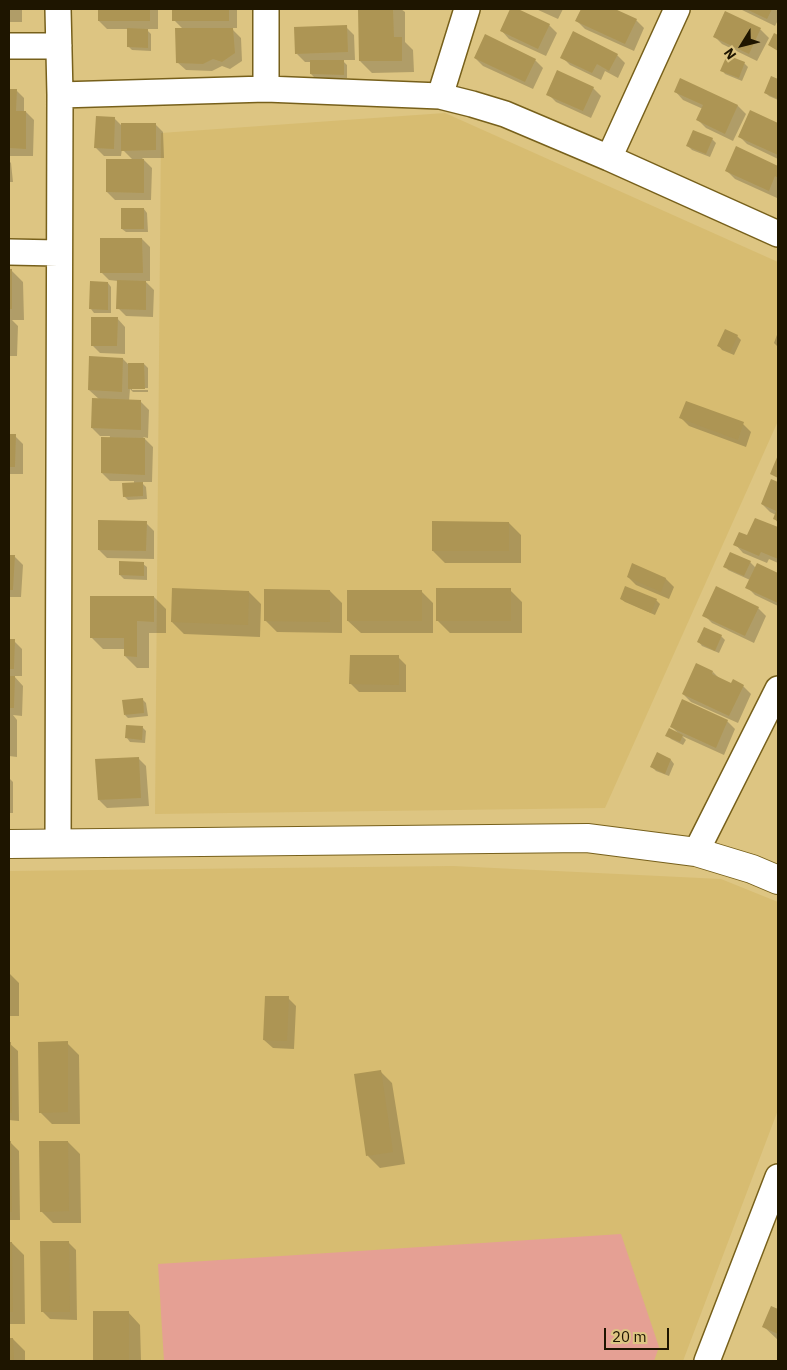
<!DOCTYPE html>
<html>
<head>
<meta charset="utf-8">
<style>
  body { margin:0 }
  #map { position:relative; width:787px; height:1370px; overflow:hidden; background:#ddc582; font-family:"IBM Plex Sans",sans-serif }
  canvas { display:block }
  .frame { position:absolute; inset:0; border:10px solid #1e1500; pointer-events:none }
  .north { position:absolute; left:717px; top:20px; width:50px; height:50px; -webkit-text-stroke:4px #ddc582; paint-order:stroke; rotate:234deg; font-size:14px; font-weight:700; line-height:20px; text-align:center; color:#1e1500 }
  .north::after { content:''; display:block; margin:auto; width:18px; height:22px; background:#1e1500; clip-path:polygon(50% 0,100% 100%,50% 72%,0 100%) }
  .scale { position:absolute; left:604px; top:1328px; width:65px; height:22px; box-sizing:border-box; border:2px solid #1e1500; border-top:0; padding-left:6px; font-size:15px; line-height:18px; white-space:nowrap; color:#1e1500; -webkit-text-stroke:4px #ddc582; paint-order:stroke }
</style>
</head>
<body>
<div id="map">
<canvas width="787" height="1370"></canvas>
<div class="frame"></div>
<div class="north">N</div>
<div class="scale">20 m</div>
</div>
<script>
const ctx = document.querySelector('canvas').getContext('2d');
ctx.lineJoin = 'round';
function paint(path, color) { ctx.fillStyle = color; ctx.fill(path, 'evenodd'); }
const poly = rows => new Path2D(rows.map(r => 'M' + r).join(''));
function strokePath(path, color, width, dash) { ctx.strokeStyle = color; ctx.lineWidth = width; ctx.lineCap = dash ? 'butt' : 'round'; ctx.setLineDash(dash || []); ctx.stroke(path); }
const built = poly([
  [445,113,778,262,778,421,605,808,155,814,161,133],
  [453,866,721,879,778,902,778,1110,683,1361,9,1361,9,871]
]);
const green = poly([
  [621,1234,659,1347,654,1361,164,1361,158,1264]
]);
const shadow = poly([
  [9,9,22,9,22,22,9,22],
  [99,9,158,9,158,29,146,29,151,34,151,51,132,50,128,46,128,29,107,29,99,21],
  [173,9,237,9,237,28,231,28,241,38,242,61,230,69,222,66,212,71,186,70,177,62,183,29,174,20],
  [360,9,401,9,405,12,405,42,413,50,414,72,372,73,360,61],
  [511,9,515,9,549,25,557,33,546,56,509,39,501,30],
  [536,9,563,9,558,19],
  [582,9,612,9,636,20,644,28,634,51,585,29,577,21],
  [740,9,778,9,778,20,775,26],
  [725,12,761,30,769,38,757,61,722,44,714,36],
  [346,27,354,35,355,60,342,60,347,65,347,78,315,78,311,74,311,62,305,62,297,54],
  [617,55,625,63,618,78,605,71,601,80,570,65,562,57],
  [475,58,535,60,543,68,533,89,483,66],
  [744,63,748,67,742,81,725,74,722,70],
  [772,77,778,80,778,100,769,96,766,93],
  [681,80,738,106,746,114,733,141,706,128,698,120,703,109,683,100,675,91],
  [593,88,601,96,591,118,556,102,548,94],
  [9,90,16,90,24,98,24,112,26,112,34,120,33,156,9,156],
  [750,112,778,124,778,159,747,144,739,136],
  [114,118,122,126,155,124,163,132,164,158,142,158,152,168,151,200,115,200,107,192,133,160,122,149,121,156,104,156,96,148],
  [694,131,712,139,716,143,710,157,692,150,688,146],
  [737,148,778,167,778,195,777,198,735,179,727,171],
  [9,161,11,163,13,182,9,182],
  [144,209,147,213,148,232,126,232,122,229],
  [142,239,150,247,150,281,145,281,154,290,153,317,126,316,118,308,118,281,109,280,101,272],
  [9,270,11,270,23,282,24,320,12,320,18,326,17,356,9,356],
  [108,283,111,287,111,313,94,313,91,309],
  [117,318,125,327,125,354,100,353,92,345],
  [778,332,778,347,774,343],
  [737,336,741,340,734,355,722,350,719,346],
  [123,359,128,364,144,364,148,368,148,388,132,388,132,390,148,390,148,392,133,392,130,389,129,401,141,402,149,410,148,438,143,437,153,447,152,482,141,482,146,487,147,499,128,500,124,496,134,483,134,481,110,481,102,473,110,436,100,436,92,428,100,400,89,390],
  [681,418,743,424,751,432,746,447,689,426],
  [9,435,15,436,23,444,23,474,9,474],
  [772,481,778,484,778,523,775,519,776,515,770,512,762,504],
  [755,519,778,529,778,563,769,559,767,563,743,553,735,544,748,537],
  [146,523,154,531,154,559,107,558,99,550],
  [509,523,521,535,521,563,445,563,433,551],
  [730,553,750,562,756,568,757,565,778,574,778,606,755,595,747,587,750,580,728,570,725,566],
  [9,556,15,557,23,565,21,597,9,597],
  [143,564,147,567,147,580,124,579,120,575],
  [633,565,666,579,674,587,669,599,636,585,628,577],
  [510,590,522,602,522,633,450,633,437,620],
  [330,591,342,603,342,633,277,632,265,620],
  [421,591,433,603,433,633,361,633,348,621],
  [249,592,261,604,260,637,184,634,172,622],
  [154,597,166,609,166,633,149,633,149,668,137,668,125,656,125,649,103,649,91,637],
  [621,599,656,600,660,604,655,615,625,602],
  [758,608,766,616,754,643,712,623,704,615],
  [9,609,10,610,9,637],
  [721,636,725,640,719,653,702,646,699,642],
  [9,641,14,641,22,649,22,676,14,676,23,686,22,716,13,715,17,720,17,757,9,756],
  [398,657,406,665,406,692,359,692,351,684],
  [713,672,720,679,732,685,743,686,751,694,738,723,691,702,683,694],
  [142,699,146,703,148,716,128,718,125,715],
  [727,721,735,729,724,755,682,736,686,740,683,745,671,739,667,735,680,735,672,727],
  [142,727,146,731,145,743,130,742,127,738],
  [658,754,671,760,674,764,669,776,656,771,652,767],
  [138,758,146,766,149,806,107,808,99,800],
  [9,778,13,782,13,813,9,813],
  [9,973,19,983,19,1016,9,1016],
  [288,998,296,1006,294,1049,273,1048,264,1040],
  [9,1043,18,1051,19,1121,9,1120],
  [67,1043,79,1055,80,1124,52,1124,40,1112],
  [380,1071,392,1083,405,1164,380,1168,368,1156],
  [68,1142,80,1154,81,1223,53,1223,41,1211],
  [9,1143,11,1143,19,1151,20,1220,9,1220],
  [68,1242,76,1250,77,1320,50,1319,42,1311],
  [9,1243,12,1243,24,1255,25,1324,9,1324],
  [772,1307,778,1310,778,1340,763,1326],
  [94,1312,128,1312,140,1325,141,1361,94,1361],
  [9,1339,13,1339,25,1351,25,1361,9,1361]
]);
const building = poly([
  [98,9,150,9,150,21,98,21],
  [172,9,229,9,229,21,172,21],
  [358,9,393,9,394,37,402,37,402,61,359,61],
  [510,9,518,9,550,24,538,49,500,31],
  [581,9,615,9,637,19,625,44,575,21],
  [746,9,772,9,767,19],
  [725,11,761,28,749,54,713,37],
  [347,25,348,52,295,54,294,27],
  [127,28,148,29,148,48,127,47],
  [175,28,233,28,235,53,222,62,213,59,203,64,176,63],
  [573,31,618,54,609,71,597,64,592,73,560,58],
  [774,33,778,35,778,51,768,45],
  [485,34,536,59,525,82,474,58],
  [727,55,745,62,739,78,720,71],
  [310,60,344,60,344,75,310,74],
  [557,70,594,87,583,111,546,95],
  [771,76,778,79,778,99,764,93],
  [680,78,738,105,725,134,696,120,703,105,674,92],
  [9,89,17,89,16,111,26,111,26,149,9,148],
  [750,110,778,123,778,155,738,137],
  [96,116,115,117,114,149,94,148],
  [121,123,156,123,156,150,121,151],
  [693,130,713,138,706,154,686,146],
  [736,146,778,166,778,178,775,176,769,191,725,171],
  [106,159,144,159,144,193,106,192],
  [121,208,144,208,144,229,121,229],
  [100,238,142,238,143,273,100,273],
  [9,269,12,269,12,309,9,309],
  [117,280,146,281,146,310,116,309],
  [90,281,108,282,108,310,89,309],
  [91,317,118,317,117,346,91,346],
  [725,329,738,335,730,352,717,346],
  [89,356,123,358,122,392,88,390],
  [128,363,144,363,145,389,128,389],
  [92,398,141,400,141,430,91,428],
  [686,401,744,422,738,440,679,418],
  [9,434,16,434,15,467,9,467],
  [101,437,145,438,145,475,101,473],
  [778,455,778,478,770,474],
  [771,479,778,482,778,521,773,519,776,511,761,504],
  [143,482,143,496,123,497,122,483],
  [755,518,778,527,778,559,761,552,759,556,733,545,739,532,747,535],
  [98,520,147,521,146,551,98,550],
  [432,521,509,522,509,551,432,551],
  [730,552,751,561,744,576,723,567],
  [9,555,15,555,13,590,9,590],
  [119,561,144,562,144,576,119,575],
  [632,563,666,578,661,592,627,577],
  [757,563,778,573,778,603,745,588],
  [625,586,657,599,651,613,620,599],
  [716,586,759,607,745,636,702,616],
  [172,588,249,591,248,625,171,622],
  [436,588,511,588,511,621,436,621],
  [264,589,330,590,330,622,264,621],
  [347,590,422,590,422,621,347,621],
  [90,596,154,596,154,622,137,621,137,657,124,656,124,638,90,638],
  [704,627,722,635,715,651,697,642],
  [9,639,15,639,14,669,9,669],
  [350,655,399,655,399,685,349,684],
  [696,663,713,671,712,674,731,683,733,679,744,685,729,716,682,694],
  [9,676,15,676,14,708,9,708],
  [143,698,144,713,124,715,122,700],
  [682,699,728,720,716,748,670,727],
  [126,725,143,726,142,740,125,738],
  [669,728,683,735,680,742,665,736],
  [657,752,671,759,665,774,650,767],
  [139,757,141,798,98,800,95,759],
  [265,996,289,996,287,1041,263,1040],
  [68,1041,68,1112,39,1113,38,1042],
  [9,1042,11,1042,12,1113,9,1113],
  [381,1070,393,1152,366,1156,354,1074],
  [9,1141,11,1141,12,1212,9,1212],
  [39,1141,68,1141,69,1211,40,1212],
  [40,1241,69,1241,70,1312,41,1312],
  [9,1242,12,1242,13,1312,9,1312],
  [771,1306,778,1309,778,1334,762,1327],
  [93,1311,129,1311,129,1361,93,1361],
  [9,1338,13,1338,14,1361,9,1361]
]);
const minor = poly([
  [9,46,59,46],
  [266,89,266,9],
  [60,95,266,89,440,96,472,104,505,114,609,158,778,234],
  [440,96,467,9],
  [609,158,677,9],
  [9,252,58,253],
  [58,844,60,95,58,9],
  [696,852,778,689],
  [707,1361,778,1177]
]);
const tertiary = poly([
  [9,844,587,838,696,852,752,869,778,880]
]);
paint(built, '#d7bc71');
paint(green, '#e5a094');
paint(shadow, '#0003');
paint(building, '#ad9554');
strokePath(minor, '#77601b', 28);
strokePath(tertiary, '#77601b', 30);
strokePath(minor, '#fff', 25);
strokePath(tertiary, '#fff', 28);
</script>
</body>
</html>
